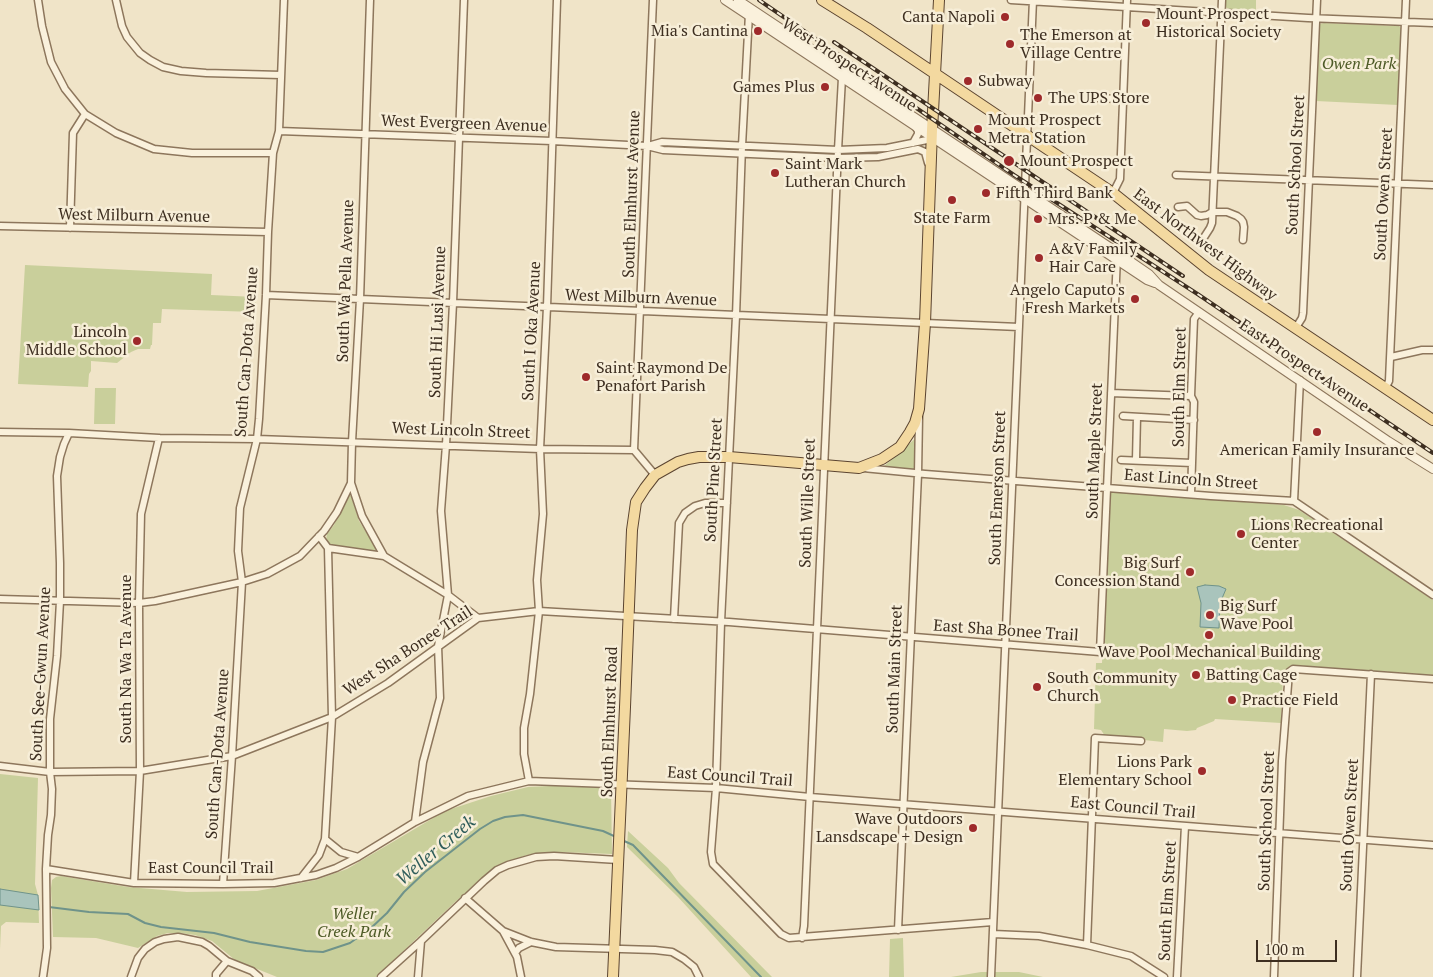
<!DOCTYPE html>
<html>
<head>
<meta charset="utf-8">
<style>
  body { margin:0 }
  #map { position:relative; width:1433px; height:977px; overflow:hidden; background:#f0e4c8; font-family:"PT Serif",serif }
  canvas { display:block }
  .scale { position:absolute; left:1256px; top:940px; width:81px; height:22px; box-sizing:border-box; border:2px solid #3d2e20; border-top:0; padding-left:6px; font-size:15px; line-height:18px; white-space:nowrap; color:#3d2e20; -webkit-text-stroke:4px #f7eed8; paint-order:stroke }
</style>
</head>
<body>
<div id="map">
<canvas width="1433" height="977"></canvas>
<div class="scale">100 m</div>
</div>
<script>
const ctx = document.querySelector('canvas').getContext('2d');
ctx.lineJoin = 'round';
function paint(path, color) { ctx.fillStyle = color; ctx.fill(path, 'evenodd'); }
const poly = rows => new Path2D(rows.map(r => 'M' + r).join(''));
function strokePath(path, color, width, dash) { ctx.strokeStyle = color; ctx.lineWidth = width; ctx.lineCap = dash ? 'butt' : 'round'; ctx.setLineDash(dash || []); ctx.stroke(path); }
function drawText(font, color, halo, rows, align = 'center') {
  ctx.font = font + ' "PT Serif",serif'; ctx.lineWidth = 5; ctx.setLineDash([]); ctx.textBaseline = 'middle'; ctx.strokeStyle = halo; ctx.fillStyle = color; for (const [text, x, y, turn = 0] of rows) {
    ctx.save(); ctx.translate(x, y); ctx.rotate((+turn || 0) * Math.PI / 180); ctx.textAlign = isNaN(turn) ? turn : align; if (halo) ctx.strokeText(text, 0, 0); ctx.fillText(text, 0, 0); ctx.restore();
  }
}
const green = poly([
  [1225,0,1256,0,1256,10,1229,9,1225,7],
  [1324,23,1399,26,1402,29,1398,105,1316,101,1319,26,1320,24],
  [25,265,212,274,211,295,256,297,255,312,162,309,161,323,153,323,152,345,151,345,150,349,138,349,131,352,117,363,91,361,91,371,89,374,88,387,18,384],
  [95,388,116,388,115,424,94,424],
  [917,437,915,464,913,470,882,468],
  [1111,492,1284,505,1299,510,1433,600,1433,675,1291,665,1285,671,1283,677,1281,723,1215,719,1214,721,1197,728,1196,730,1187,731,1164,729,1163,742,1105,736,1101,730,1094,729,1096,663,1102,663,1109,495],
  [348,495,351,496,359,521,376,548,374,552,333,547,329,545,326,540,327,534,334,525],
  [0,774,38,778,35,884,38,895,39,923,6,922,1,926,0,949],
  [570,785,611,787,612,854,560,852,527,855,499,865,455,902,376,977,277,977,235,960,212,941,195,935,180,933,168,933,157,936,138,948,96,938,53,937,51,888,52,880,56,877,61,876,128,887,187,892,257,891,316,880,347,869,445,811,491,796,528,787],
  [628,831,668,868,679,883,772,977,751,977,678,897,627,847],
  [903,938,904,977,889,977,890,939],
  [981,972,1019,972,1043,977,951,977]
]);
const water = poly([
  [1205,585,1219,586,1226,589,1220,603,1219,628,1200,627,1201,603,1197,587,1205,585],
  [0,889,38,895,39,910,0,905,0,889]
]);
const stream = poly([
  [622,840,633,845,761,977],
  [49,907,89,912,128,914,145,923,161,927,214,933,250,942,306,951,323,952,350,943,371,928,387,913,404,892,425,872,480,829,493,821,505,817,523,815,603,831,616,837]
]);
const minor = poly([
  [38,0,42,26,51,62,65,89,85,114,116,133,154,149,192,153,273,153],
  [116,0,122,26,127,37,140,53,150,60,163,67,181,71,206,73,281,75],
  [370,0,360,299,352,442,351,483,362,516,384,556],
  [1011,0,1308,18,1433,23],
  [749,14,742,146,736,316,721,622,716,788,711,852,713,864,781,934,789,938,993,922],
  [1094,98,1123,99],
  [279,131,552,141,647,146,663,150,838,158,878,157,918,149,925,152,928,163],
  [913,143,918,134,918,131,915,126],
  [648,146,662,142,838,150,887,148,932,139],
  [1176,175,1433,185],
  [1113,193,1120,179,1127,0],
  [1178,207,1187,206,1197,215,1201,216,1207,215,1212,212,1227,212,1237,216,1241,219,1243,222,1244,227,1243,240],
  [0,226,268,232],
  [70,228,73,133,85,114],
  [1201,242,1210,228,1212,223,1222,0],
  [266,295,1019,327],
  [1295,329,1302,318,1303,313,1317,0],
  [1391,357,1422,350,1433,350],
  [1385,389,1389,381,1406,0],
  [1111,393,1191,396],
  [1123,416,1194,420],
  [0,432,69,433,159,438,257,439,540,449,634,450,655,475],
  [634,450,653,0],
  [1121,460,1192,463],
  [1136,460,1137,417],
  [863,468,925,474,1211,496,1294,501,1433,595],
  [1191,494,1194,402,1191,396,1194,319,1199,312],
  [1294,501,1300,380],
  [319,536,328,548,384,556,448,595,478,618],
  [0,599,139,603,155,601,242,582,267,574,300,556,324,531,337,512,351,483],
  [674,619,679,523,685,513,695,506,705,503,727,503],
  [0,766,50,772,140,771,232,756,332,717,388,683,478,618,539,611,729,622,1100,652,1117,256],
  [529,781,524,754,524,728,530,694,539,611,537,580,543,514,540,449,547,307,557,0],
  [415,822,423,762,440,698,438,646,448,595,441,511,446,445,453,303,464,0],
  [325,839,341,852,358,857],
  [46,869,134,883,223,884,274,883,316,875,336,868,358,857,415,822,468,796,529,781,716,788,810,797,1433,845],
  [301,878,319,855,325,839,332,717,328,548],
  [134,883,140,771,139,603,141,514,159,438],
  [223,884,232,756,242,582,238,551,240,508,257,439,259,419,266,295,268,232,273,153,279,131,284,0],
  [465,898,503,931,531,942,556,947,655,950,672,952,684,959,694,967,699,977],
  [898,930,918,474,919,417],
  [503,931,517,957,521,977],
  [993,934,1039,936,1087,945,1131,956,1164,977],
  [802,938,804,926,838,150,842,78,844,74],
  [1087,945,1095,738,1141,741],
  [515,953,519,948,531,942],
  [43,977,47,948,46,869,48,835,51,815,52,789,50,772,50,719,57,656,60,601,60,563,57,476,60,457,64,444,69,433],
  [131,977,138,958,145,949,155,942,164,939,178,937,202,942,209,946,227,961,252,971,259,977],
  [216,977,216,974,227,961],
  [381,977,421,941,484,881,497,870,508,865,536,857,554,856,618,860],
  [418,977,421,941],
  [991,977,1033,0],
  [1177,977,1185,826],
  [1274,977,1282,761,1289,672,1293,669,1433,679],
  [1357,977,1371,674]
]);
const tertiary = poly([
  [725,0,1147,280,1155,283],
  [738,0,1117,252,1149,274,1159,285,1388,441,1433,469]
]);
const primary = poly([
  [822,0,867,28,1092,179,1113,193,1209,270,1433,420],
  [613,977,625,707,632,530,636,502,645,488,655,475,678,462,688,459,699,457,729,457,859,468,882,459,900,447,910,432,915,423,919,409,925,323,932,130,939,0]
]);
const rail = poly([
  [759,0,1014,175,1199,295,1433,453],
  [834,42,1183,276]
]);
const markers = [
  [1005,17,5,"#9e2a2b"],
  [1146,23,5,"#9e2a2b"],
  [758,31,5,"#9e2a2b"],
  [1010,44,5,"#9e2a2b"],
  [968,81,5,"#9e2a2b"],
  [825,87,5,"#9e2a2b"],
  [1038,98,5,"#9e2a2b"],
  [978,129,5,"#9e2a2b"],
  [1009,161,6,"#9e2a2b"],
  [775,173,5,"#9e2a2b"],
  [986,193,5,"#9e2a2b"],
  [952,200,5,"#9e2a2b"],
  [1038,219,5,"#9e2a2b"],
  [1039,258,5,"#9e2a2b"],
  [1135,299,5,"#9e2a2b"],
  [137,341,5,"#9e2a2b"],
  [586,377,5,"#9e2a2b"],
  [1317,432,5,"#9e2a2b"],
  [1241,534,5,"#9e2a2b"],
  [1190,572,5,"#9e2a2b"],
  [1210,615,5,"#9e2a2b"],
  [1209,635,5,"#9e2a2b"],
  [1196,675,5,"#9e2a2b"],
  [1037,687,5,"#9e2a2b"],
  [1232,700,5,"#9e2a2b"],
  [1202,771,5,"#9e2a2b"],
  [973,828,5,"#9e2a2b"]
];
const poiNames = [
  ["Mount Prospect",1156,14],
  ["Historical Society",1156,32],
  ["Canta Napoli",995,17,"right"],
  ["Mia's Cantina",748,31,"right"],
  ["The Emerson at",1020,35],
  ["Village Centre",1020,53],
  ["Subway",978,81],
  ["Games Plus",815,87,"right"],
  ["The UPS Store",1048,98],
  ["Mount Prospect",988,120],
  ["Metra Station",988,138],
  ["Mount Prospect",1020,161],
  ["Saint Mark",785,164],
  ["Lutheran Church",785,182],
  ["Fifth Third Bank",996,193],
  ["State Farm",952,218,"center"],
  ["Mrs. P & Me",1048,219],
  ["A&V Family",1049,249],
  ["Hair Care",1049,267],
  ["Angelo Caputo's",1125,290,"right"],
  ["Fresh Markets",1125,308,"right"],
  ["Lincoln",127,332,"right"],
  ["Middle School",127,350,"right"],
  ["Saint Raymond De",596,368],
  ["Penafort Parish",596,386],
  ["American Family Insurance",1317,450,"center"],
  ["Lions Recreational",1251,525],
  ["Center",1251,543],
  ["Big Surf",1180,563,"right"],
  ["Concession Stand",1180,581,"right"],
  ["Big Surf",1220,606],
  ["Wave Pool",1220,624],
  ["Wave Pool Mechanical Building",1209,652,"center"],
  ["Batting Cage",1206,675],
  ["South Community",1047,678],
  ["Church",1047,696],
  ["Practice Field",1242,700],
  ["Lions Park",1192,762,"right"],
  ["Elementary School",1192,780,"right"],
  ["Wave Outdoors",963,819,"right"],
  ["Lansdscape + Design",963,837,"right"]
];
const parkNames = [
  ["Owen Park",1359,64],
  ["Weller",354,914],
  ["Creek Park",354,932]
];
const streetNames = [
  ["West Prospect Avenue",849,65,33],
  ["West Evergreen Avenue",464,124,2],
  ["South School Street",1296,165,-87],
  ["South Elmhurst Avenue",632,194,-88],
  ["South Owen Street",1384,194,-87],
  ["West Milburn Avenue",134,216,1],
  ["East Northwest Highway",1205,245,37],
  ["South Wa Pella Avenue",346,281,-88],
  ["West Milburn Avenue",641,298,2],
  ["South Hi Lusi Avenue",438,322,-88],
  ["South I Oka Avenue",532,331,-87],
  ["South Can-Dota Avenue",247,352,-86],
  ["East Prospect Avenue",1304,366,34],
  ["South Elm Street",1180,387,-89],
  ["West Lincoln Street",461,431,2],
  ["South Maple Street",1095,451,-88],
  ["South Pine Street",714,480,-87],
  ["East Lincoln Street",1191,480,4],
  ["South Emerson Street",998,488,-88],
  ["South Wille Street",808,503,-88],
  ["East Sha Bonee Trail",1006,631,4],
  ["West Sha Bonee Trail",408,651,-33],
  ["South Na Wa Ta Avenue",126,659,-90],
  ["South Main Street",895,669,-88],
  ["South See-Gwun Avenue",41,674,-87],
  ["South Elmhurst Road",610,722,-88],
  ["South Can-Dota Avenue",218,754,-86],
  ["East Council Trail",730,777,4],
  ["East Council Trail",1133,808,5],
  ["South School Street",1267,821,-88],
  ["South Owen Street",1350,825,-87],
  ["East Council Trail",211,868],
  ["South Elm Street",1168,901,-87]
];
const waterNames = [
  ["Weller Creek",436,851,-40]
];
paint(green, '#c9cf9b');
paint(water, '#a9c4bc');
strokePath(water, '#6f938a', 1);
strokePath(stream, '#6f938a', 2);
strokePath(minor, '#8d765c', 9);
strokePath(tertiary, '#8d765c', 10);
strokePath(primary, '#5b4430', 12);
strokePath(minor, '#faf1dc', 6);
strokePath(tertiary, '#faf1dc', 8);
strokePath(primary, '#f3d9a0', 10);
strokePath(rail, '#3d2e20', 4);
strokePath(rail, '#f7eed8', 2, [5.5]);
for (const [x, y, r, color] of markers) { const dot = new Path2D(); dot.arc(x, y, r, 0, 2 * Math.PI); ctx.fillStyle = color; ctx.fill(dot); strokePath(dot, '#f7eed8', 2); }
drawText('16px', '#3d2e20', '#f7eed8', poiNames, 'left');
drawText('italic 16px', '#4d5a26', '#f7eed8', parkNames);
drawText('16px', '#3d2e20', '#f7eed8', streetNames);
drawText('italic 18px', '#2f5d5a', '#f7eed8', waterNames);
</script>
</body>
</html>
